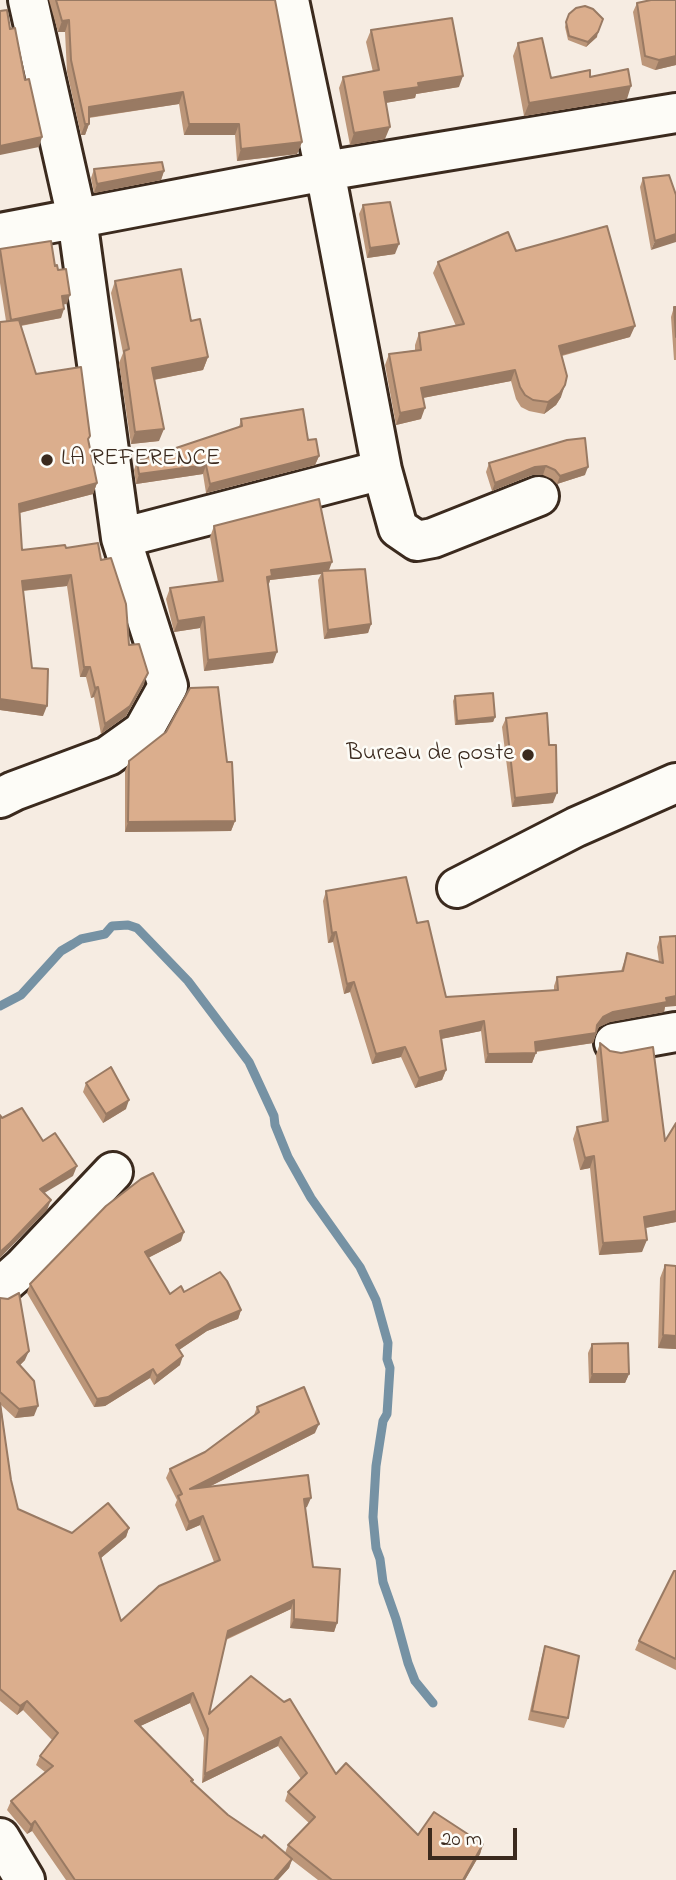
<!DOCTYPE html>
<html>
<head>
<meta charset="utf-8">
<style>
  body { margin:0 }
  #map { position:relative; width:676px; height:1880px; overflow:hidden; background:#f6ece2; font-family:"Indie Flower",sans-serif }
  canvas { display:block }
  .scale { position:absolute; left:428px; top:1828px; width:89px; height:32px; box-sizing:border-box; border:4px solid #3b2a1e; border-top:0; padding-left:9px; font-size:21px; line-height:24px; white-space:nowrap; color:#3b2a1e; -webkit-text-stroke:5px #fdfcf7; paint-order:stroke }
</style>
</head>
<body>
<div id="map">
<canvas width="676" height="1880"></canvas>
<div class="scale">20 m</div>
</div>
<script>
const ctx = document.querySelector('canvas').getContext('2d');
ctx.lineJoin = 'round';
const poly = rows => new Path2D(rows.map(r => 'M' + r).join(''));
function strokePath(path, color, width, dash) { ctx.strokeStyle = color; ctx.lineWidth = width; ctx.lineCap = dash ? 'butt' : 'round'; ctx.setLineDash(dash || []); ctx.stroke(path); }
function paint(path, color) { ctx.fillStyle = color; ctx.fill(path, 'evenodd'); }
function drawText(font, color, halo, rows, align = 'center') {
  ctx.font = font + ' "Indie Flower",sans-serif'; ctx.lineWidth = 5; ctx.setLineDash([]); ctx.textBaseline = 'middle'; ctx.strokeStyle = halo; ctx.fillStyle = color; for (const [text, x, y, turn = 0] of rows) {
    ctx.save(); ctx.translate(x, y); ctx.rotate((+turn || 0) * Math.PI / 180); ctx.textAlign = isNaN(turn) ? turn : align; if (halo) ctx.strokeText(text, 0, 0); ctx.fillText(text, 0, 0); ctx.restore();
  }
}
const stream = poly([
  [0,1006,21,995,61,951,73,944,81,939,105,934,112,926,128,925,137,928,188,981,249,1062,274,1116,275,1125,288,1157,311,1198,360,1267,376,1300,388,1343,387,1359,390,1368,387,1414,383,1421,376,1466,373,1517,376,1548,380,1559,383,1582,396,1619,408,1663,415,1681,433,1703]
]);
const minor = poly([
  [289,0,325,171,382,470,398,528,417,541,433,538,539,496],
  [0,233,325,171,676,113],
  [121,538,382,470],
  [0,798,14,791,108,756,143,731,168,686,121,538,77,218,28,0],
  [457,888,576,827,676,783],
  [614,1043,676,1032],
  [0,1287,22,1268,113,1172],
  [0,1838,25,1880]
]);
const wall = poly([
  [49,0,275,0,302,142,297,154,237,161,235,135,184,135,179,104,89,118,89,124,85,135,81,135,67,72,65,32,58,32],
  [676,0,676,65,655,70,642,65,633,12,637,3],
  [569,14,597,37,586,47,568,40,565,27],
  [371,30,459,87,416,94,415,98,385,103,385,139,350,145,339,88,343,77,373,72,366,42],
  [518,43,551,78,590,77,627,99,524,116,513,56],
  [94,169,164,171,161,180,94,193,91,178],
  [643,178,676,195,651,250,640,187],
  [363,205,395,254,367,258,359,214],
  [0,249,55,266,67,304,63,304,61,318,21,326,36,374,90,436,88,441,97,483,93,494,20,513,22,550,66,548,101,560,129,645,144,684,126,716,101,734,94,697,91,698,86,677,80,677,67,586,23,591,32,668,43,716,0,710,0,322,6,321,0,283],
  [516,251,630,337,562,356,561,397,556,405,544,414,529,411,521,407,516,399,511,381,423,398,421,419,396,425,385,365,389,354,415,350,415,345,419,333,456,326,433,273,438,262],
  [115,281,191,321,208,357,203,370,154,380,159,441,131,444,119,363,123,353,111,293],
  [674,307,676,307,676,360,674,360,671,317],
  [241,419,308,440,319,456,315,465,206,493,203,474,136,484,134,470,137,461,239,427],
  [567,440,585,475,557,484,552,479,543,475,532,475,492,491,486,472,489,463],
  [214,526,329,570,371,624,368,633,324,639,318,580,321,574,270,580,268,587,273,663,204,671,200,628,174,632,166,599,170,588,218,582,210,537],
  [455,696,495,717,493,722,455,725,453,701],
  [506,718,549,745,553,803,512,807,502,727],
  [129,761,235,821,231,831,125,832,125,771],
  [326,891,417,923,446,997,554,990,554,986,557,977,621,971,627,953,659,962,657,947,660,937,676,936,665,1007,664,1012,610,1022,599,1027,597,1031,593,1043,536,1052,532,1063,485,1063,481,1031,441,1039,446,1070,442,1080,415,1088,401,1057,372,1064,350,992,344,994,333,942,328,943,323,901],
  [600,1043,665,1141,676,1222,645,1228,642,1252,599,1255,590,1168,580,1170,573,1139,577,1127,602,1122,596,1055],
  [86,1083,126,1109,103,1123,83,1092],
  [181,1241,148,1258,170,1294,184,1292,241,1310,238,1319,207,1331,179,1350,180,1365,154,1385,150,1378,105,1406,94,1407,27,1293,30,1284],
  [665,1265,676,1349,658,1348,660,1278],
  [0,1298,25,1360,20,1365,34,1416,15,1418,1,1405,11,1480,18,1509,72,1533,129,1528,126,1537,101,1558,121,1621,214,1562,200,1525,186,1531,175,1505,177,1500,166,1478,170,1469,205,1452,254,1415,257,1407,315,1433,209,1487,307,1507,305,1508,313,1567,337,1623,334,1632,290,1628,291,1609,226,1640,209,1714,251,1676,336,1774,418,1835,483,1844,480,1854,465,1880,318,1880,292,1860,289,1868,278,1880,66,1880,32,1831,27,1834,7,1810,11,1801,45,1772,36,1765,40,1756,52,1740,23,1710,17,1715,0,1701],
  [190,1703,204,1738,202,1783,278,1746,301,1779,288,1792,285,1801,309,1823,288,1845,285,1853,262,1838,228,1815,192,1782,140,1726],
  [592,1344,629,1374,625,1383,589,1383,588,1353],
  [676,1571,676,1670,635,1650,639,1641],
  [545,1646,568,1718,564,1728,528,1720,542,1656]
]);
const shadedWall = poly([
  [69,20,65,32,58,32,62,21],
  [598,32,597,37,586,47,588,42],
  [676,56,676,65,655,70,659,60],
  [463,76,459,87,416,94,415,98,379,104,384,92,418,83],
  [631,86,627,99,524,116,529,103],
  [183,92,179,104,85,118,89,107],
  [85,124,89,124,85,135,81,135],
  [189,124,239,124,235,135,184,135],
  [390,127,385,139,350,145,354,133],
  [42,137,39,147,0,155,0,146],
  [302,142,297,154,237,161,241,149],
  [164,171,161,180,94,193,97,184],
  [676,234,676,242,651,250,655,241],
  [399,244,395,254,367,258,370,248],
  [70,295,67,304,59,305,62,296],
  [64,309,61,318,7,328,11,320],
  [635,326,630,337,555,357,559,346],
  [208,357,203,370,147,381,152,368],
  [515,370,511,381,417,399,421,388],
  [565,385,561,397,556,405,544,414,548,402],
  [425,408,421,419,396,425,400,413],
  [164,429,159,441,131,444,135,432],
  [319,456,315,465,206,493,210,484],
  [206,465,203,474,136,484,139,474],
  [546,466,543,475,532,475,492,491,495,483,535,467],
  [588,467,585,475,557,484,560,476],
  [97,483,93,494,15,514,19,504],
  [332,562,328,573,322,571,321,574,270,580,268,587,267,577,271,570],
  [71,575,67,586,19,591,22,581],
  [204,617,200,628,174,632,178,621],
  [371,624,368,633,324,639,328,630],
  [277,652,273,663,204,671,208,660],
  [84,667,90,667,86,677,80,677],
  [148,673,144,684,126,716,101,734,105,724],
  [98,687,94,697,91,698,95,688],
  [0,699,47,706,43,716,0,710],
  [495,717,493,722,455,725,457,721],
  [557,793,553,803,512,807,515,798],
  [235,821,231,831,125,832,128,822],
  [336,932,333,942,328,943,332,933],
  [354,982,350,992,344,994,347,984],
  [676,996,676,1006,665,1007,664,1012,610,1022,599,1027,595,1034,596,1033,593,1043,531,1052,535,1042,597,1025,603,1017,613,1012,666,998],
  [484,1021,481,1031,436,1040,440,1031],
  [405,1047,401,1057,372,1064,376,1054],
  [536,1053,532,1063,485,1063,488,1054],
  [446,1070,442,1080,415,1088,419,1078],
  [129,1100,126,1109,103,1123,106,1114],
  [594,1156,590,1168,580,1170,585,1158],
  [77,1166,73,1176,36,1198,40,1189],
  [51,1200,47,1210,0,1258,0,1252],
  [676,1211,676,1222,640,1229,644,1217],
  [184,1232,181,1241,142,1261,145,1252],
  [647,1240,642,1252,599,1255,603,1243],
  [241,1310,238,1319,207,1331,173,1354,176,1345,210,1323],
  [663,1335,676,1336,676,1349,658,1348],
  [29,1351,25,1360,14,1371,17,1362],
  [183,1356,180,1365,154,1385,157,1376],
  [153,1369,150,1378,105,1406,94,1407,97,1399],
  [592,1374,629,1374,625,1383,589,1383],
  [38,1406,34,1416,15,1418,19,1409],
  [319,1424,315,1433,187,1498,190,1489],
  [311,1498,307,1507,301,1508,304,1499],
  [203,1516,200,1525,186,1531,189,1522],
  [129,1528,126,1537,96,1562,99,1553],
  [294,1600,291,1609,224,1640,228,1631],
  [294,1619,337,1623,334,1632,290,1628],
  [193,1693,190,1703,132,1730,135,1721],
  [27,1701,23,1710,17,1715,20,1706],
  [281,1737,278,1746,202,1783,205,1774],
  [35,1821,32,1831,27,1834,31,1825],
  [483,1844,480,1854,465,1880,463,1880],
  [292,1859,289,1868,278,1880,274,1880]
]);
const building = poly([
  [56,0,275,0,302,142,241,149,239,124,189,124,183,92,89,107,89,124,85,124,71,60,69,20,62,21,56,0],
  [651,0,676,0,676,56,659,60,645,56,637,3,651,0],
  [585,6,593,9,603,19,598,32,588,42,569,36,566,22,569,14,576,8,585,6],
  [7,10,10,29,15,28,25,80,29,79,42,137,0,146,0,11,7,10],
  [452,18,463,76,418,83,419,87,384,92,390,127,354,133,343,77,379,70,371,30,452,18],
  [542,38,551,78,590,70,590,77,628,69,631,86,529,103,518,43,542,38],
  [162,162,164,171,97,184,94,169,162,162],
  [669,175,676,195,676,234,655,241,643,178,669,175],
  [390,202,399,244,370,248,363,205,390,202],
  [607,226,635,326,559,346,567,376,565,385,560,393,548,402,533,400,525,395,520,387,515,370,421,388,425,408,400,413,389,354,421,350,419,333,464,324,438,262,508,232,516,251,607,226],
  [51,241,55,266,57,265,58,270,66,269,70,295,62,296,64,309,11,320,0,249,51,241],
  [181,269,191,321,200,319,208,357,152,368,164,429,135,432,124,351,129,349,115,281,181,269],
  [674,307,676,307,676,337,674,307],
  [19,320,36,374,81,367,90,436,88,439,97,483,19,504,22,550,65,545,66,548,98,543,101,560,111,558,126,604,129,645,139,644,148,673,130,706,105,724,98,687,95,688,90,667,84,667,71,575,22,581,32,668,48,669,47,706,0,699,0,322,19,320],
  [303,409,308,440,316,439,319,456,210,484,206,465,139,474,137,461,242,426,241,419,303,409],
  [585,438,588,467,560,476,555,470,546,466,535,467,495,483,489,463,567,440,585,438],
  [319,499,332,562,271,570,272,576,267,577,277,652,208,660,204,617,178,621,170,588,223,581,214,526,319,499],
  [365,569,371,624,328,630,322,571,365,569],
  [218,687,227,762,232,762,235,821,128,822,129,761,166,732,190,688,218,687],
  [493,693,495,717,457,721,455,696,493,693],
  [547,713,549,745,556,745,557,793,515,798,506,718,547,713],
  [406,877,417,923,428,921,446,997,558,990,557,977,623,971,627,953,663,963,660,937,676,936,676,996,666,998,667,1002,613,1012,603,1017,597,1025,596,1033,535,1042,536,1053,488,1054,484,1021,440,1031,446,1070,419,1078,405,1047,376,1054,354,982,347,984,336,932,332,933,326,891,406,877],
  [600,1043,610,1051,621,1053,653,1047,665,1141,676,1123,676,1211,644,1217,647,1240,603,1243,594,1156,585,1158,577,1127,608,1121,600,1043],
  [111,1067,129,1100,106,1114,86,1083,111,1067],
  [22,1108,43,1141,55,1133,77,1166,40,1189,51,1200,10,1243,0,1252,0,1115,2,1118,22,1108],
  [153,1173,184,1232,145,1252,170,1294,181,1286,184,1292,220,1272,227,1281,241,1310,210,1323,176,1345,183,1356,157,1376,153,1369,108,1397,97,1399,30,1284,106,1206,141,1179,153,1173],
  [665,1265,676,1266,676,1336,663,1335,665,1265],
  [19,1293,29,1351,17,1362,34,1381,38,1406,19,1409,0,1392,0,1298,8,1299,19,1293],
  [628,1343,629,1374,592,1374,592,1344,628,1343],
  [304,1387,319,1424,190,1489,308,1475,311,1498,304,1499,313,1567,340,1569,337,1623,294,1619,294,1600,228,1631,209,1714,251,1676,284,1702,290,1699,336,1774,346,1763,418,1835,434,1812,483,1844,463,1880,332,1880,288,1845,315,1817,288,1792,307,1773,281,1737,205,1774,208,1729,193,1693,135,1721,193,1780,191,1781,228,1815,262,1838,264,1835,292,1859,274,1880,75,1880,35,1821,31,1825,11,1801,53,1766,40,1756,58,1733,27,1701,20,1706,0,1689,0,1403,11,1480,18,1509,72,1533,108,1503,129,1528,99,1553,121,1621,159,1586,220,1560,203,1516,189,1522,178,1496,182,1494,170,1469,205,1452,259,1412,257,1407,304,1387],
  [674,1571,676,1571,676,1659,639,1641,674,1571],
  [545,1646,579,1656,568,1718,532,1711,545,1646]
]);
const markers = [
  [47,460,7,"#3b2a1e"],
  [528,755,7,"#3b2a1e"]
];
const poiNames = [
  ["LA REFERENCE",61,460],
  ["Bureau de poste",514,755,"right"]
];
strokePath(stream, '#7692a4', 9);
strokePath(minor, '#3b2a1e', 44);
strokePath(minor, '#fdfcf7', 38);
paint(wall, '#bc9679');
paint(shadedWall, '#997a63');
paint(building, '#dbae8d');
strokePath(building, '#997a63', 2);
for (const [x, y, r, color] of markers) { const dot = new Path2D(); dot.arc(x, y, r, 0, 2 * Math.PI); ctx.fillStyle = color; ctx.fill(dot); strokePath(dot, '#fdfcf7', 2.5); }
drawText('24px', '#3b2a1e', '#fdfcf7', poiNames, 'left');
</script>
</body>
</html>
